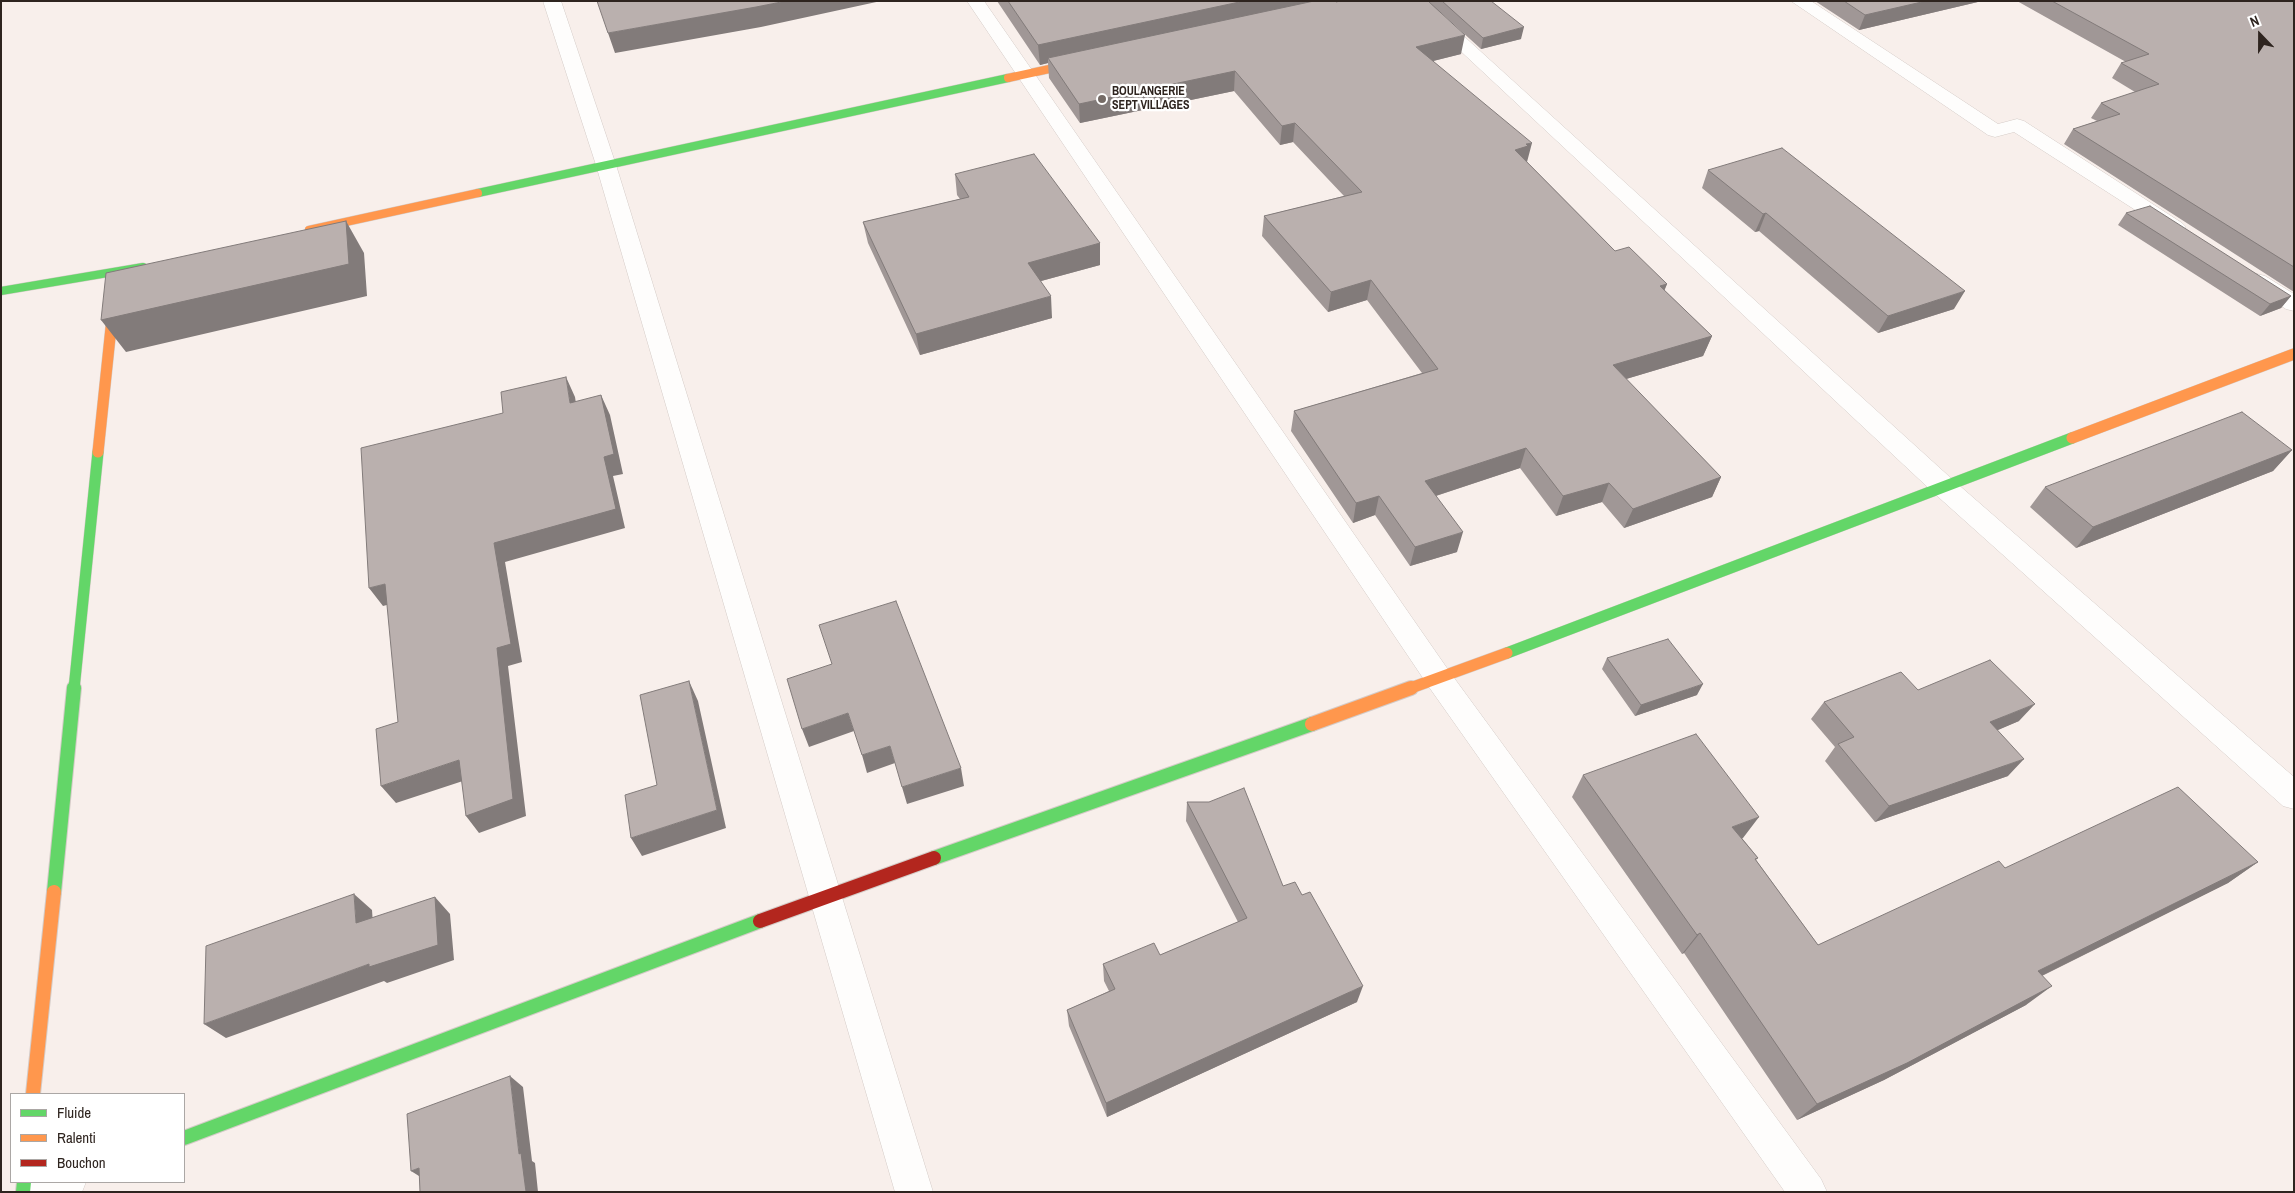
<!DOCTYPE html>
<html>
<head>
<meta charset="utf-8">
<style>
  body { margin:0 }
  #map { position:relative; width:2295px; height:1193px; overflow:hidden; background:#f8efeb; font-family:"Archivo Narrow",sans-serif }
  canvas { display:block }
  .frame { position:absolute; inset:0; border:2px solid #2e241f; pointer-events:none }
  .legend { position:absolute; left:10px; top:1093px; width:175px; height:90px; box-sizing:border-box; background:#fff; border:1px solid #aba7a5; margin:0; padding:6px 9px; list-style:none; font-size:15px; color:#2e241f }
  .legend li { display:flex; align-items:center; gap:10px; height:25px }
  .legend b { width:25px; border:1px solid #aba7a5 }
  .north { position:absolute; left:2235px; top:10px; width:50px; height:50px; -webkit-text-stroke:4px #fff; paint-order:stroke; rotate:338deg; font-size:14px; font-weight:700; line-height:20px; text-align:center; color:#2e241f }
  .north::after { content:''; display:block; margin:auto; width:18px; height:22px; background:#2e241f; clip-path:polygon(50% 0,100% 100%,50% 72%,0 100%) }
</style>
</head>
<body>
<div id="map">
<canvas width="2295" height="1193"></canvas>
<div class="frame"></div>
<ul class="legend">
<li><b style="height:6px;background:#63d668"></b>Fluide</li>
<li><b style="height:6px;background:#ff974d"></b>Ralenti</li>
<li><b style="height:6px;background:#b3261e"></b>Bouchon</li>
</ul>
<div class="north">N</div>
</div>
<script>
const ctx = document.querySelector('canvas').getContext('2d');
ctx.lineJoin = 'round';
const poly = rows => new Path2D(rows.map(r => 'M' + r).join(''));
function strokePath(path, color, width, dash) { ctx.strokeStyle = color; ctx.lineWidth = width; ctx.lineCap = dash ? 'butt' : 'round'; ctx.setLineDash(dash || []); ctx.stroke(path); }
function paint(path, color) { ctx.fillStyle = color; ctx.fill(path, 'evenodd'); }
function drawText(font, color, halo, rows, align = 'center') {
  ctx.font = font + ' "Archivo Narrow",sans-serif'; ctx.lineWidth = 4.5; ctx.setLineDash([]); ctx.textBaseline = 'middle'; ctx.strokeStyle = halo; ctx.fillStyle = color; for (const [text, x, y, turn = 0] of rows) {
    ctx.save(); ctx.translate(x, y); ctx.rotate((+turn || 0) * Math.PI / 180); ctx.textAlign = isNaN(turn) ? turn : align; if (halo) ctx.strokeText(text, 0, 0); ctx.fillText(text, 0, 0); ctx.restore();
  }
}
const lane = poly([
  [1791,1,1811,1,1998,124,2017,119,2024,121,2182,223,2186,227,2182,231,2175,233,2168,231,2014,132,1995,137,1988,135,1791,1],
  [2257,274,2265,276,2294,294,2294,311,2286,309,2249,286,2246,281,2249,276,2257,274]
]);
const street = poly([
  [543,1,561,1,616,165,933,1192,895,1192,596,165,543,1],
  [967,1,984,1,1449,671,1821,1179,1827,1192,1785,1192,1429,687,967,1],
  [1407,1,1425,1,1953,480,2294,777,2294,809,2283,806,1935,494,1407,1],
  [25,1182,86,1182,82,1192,21,1192,25,1182]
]);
const fastFar2 = poly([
  [478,193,1008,78],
  [1,291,143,267]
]);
const fastFar1 = poly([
  [1507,653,2072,438],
  [74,689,98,452]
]);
const fast = poly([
  [934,858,1312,724],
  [54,892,74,688],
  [184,1138,760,921],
  [23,1192,24,1182]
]);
const slowFar2 = poly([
  [1008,78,1086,61],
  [309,230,478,193],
  [114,300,114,297]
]);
const slowFar1 = poly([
  [2072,438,2294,354],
  [98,452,114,299],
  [1408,689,1507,653]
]);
const slow = poly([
  [1312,724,1411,688],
  [33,1094,54,892]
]);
const jam = poly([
  [760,921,934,858]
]);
const wall = poly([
  [997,1,1336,1,1336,2,1340,1,1491,1,1521,39,1481,49,1439,11,1461,54,1433,61,1527,162,1615,251,1667,284,1664,290,1712,336,1703,356,1626,379,1721,477,1712,497,1624,528,1602,502,1556,516,1520,468,1436,496,1457,552,1410,566,1375,515,1353,523,1291,431,1294,411,1422,373,1367,300,1328,312,1262,236,1264,216,1344,196,1293,142,1280,145,1234,91,1080,123,1049,78,1048,63,1040,65],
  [1815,1,1982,1,1859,30],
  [2017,1,2294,1,2294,292,2064,144,2073,129,2097,121,2091,118,2101,103,2135,92,2112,78,2121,63,2126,62],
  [1708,170,1954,309,1878,333,1759,231,1755,232,1702,188],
  [955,174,1100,243,1100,265,1041,281,1052,318,920,355,868,243,863,222,960,199,957,195],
  [2126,213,2291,296,2281,308,2260,316,2118,225],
  [2292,450,2273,471,2076,548,2030,507,2045,487],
  [1607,658,1697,695,1635,716,1602,669],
  [1918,690,2019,721,1997,730,2008,776,1875,822,1825,761,1835,747,1811,719,1824,702],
  [1583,775,1743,838,1742,838,1758,858,1756,860,1818,945,2005,868,2258,862,2228,883,2042,976,2026,1005,1884,1080,1797,1120,1684,953,1682,954,1572,797],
  [1187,802,1283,886,1357,1002,1107,1117,1069,1026,1067,1010,1109,991,1104,981,1103,964,1160,955,1238,922,1186,821]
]);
const shadedWall = poly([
  [786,1,881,1,761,27,615,53,608,33],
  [1244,1,1318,1,1048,58,1048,63,1040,65,1038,45],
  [1926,1,1982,1,1859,30,1865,15],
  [1524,27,1521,39,1481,49,1483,38],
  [1465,35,1461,54,1413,66,1416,47],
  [1235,71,1234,91,1080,123,1079,104],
  [1295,123,1293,142,1280,145,1282,126],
  [1532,143,1527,162,1515,150,1526,144],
  [1766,213,1759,231,1755,232,1763,214],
  [346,221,364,253,367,296,126,352,101,320],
  [1100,243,1100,265,1030,284,1028,263],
  [1371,280,1367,300,1328,312,1331,292],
  [1667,284,1659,304,1660,286],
  [1965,291,1954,309,1878,333,1888,316],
  [1051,296,1052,318,920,355,916,334],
  [2291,296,2281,308,2260,316,2270,304],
  [1712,336,1703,356,1606,385,1613,365],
  [566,377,575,397,579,423,570,403],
  [601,395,610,415,623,474,613,476,625,528,505,562,522,662,508,666,526,816,479,833,466,816,497,648,494,543],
  [1526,448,1520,468,1420,501,1425,481],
  [2292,450,2273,471,2076,548,2093,527],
  [1721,477,1712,497,1624,528,1633,509],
  [1609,483,1602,502,1556,516,1563,496],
  [1379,496,1375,515,1353,523,1356,503],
  [1463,532,1457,552,1410,566,1415,547],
  [385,584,398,602,383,606,369,588],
  [689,681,698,701,726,828,642,856,631,838,717,810],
  [1703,684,1697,695,1635,716,1641,705],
  [2035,704,2019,721,1975,740,1990,722],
  [848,713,854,731,809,747,802,729],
  [890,746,895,763,867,773,862,755],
  [2024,759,2008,776,1875,822,1889,806],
  [459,760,472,778,396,803,381,786],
  [961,768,964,786,907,804,902,787],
  [1759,817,1743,838,1717,848,1732,827],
  [2258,862,2228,883,2013,990,2038,971],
  [354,894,372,910,374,939,356,923],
  [435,897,450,914,454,960,387,983,384,981,226,1038,204,1024,369,964],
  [1700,933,1684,953,1682,954,1697,935],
  [1363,986,1357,1002,1107,1117,1106,1103],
  [2052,986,2026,1005,1884,1080,1797,1120,1817,1104],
  [510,1076,523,1087,532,1161,535,1163,538,1192,526,1192,519,1154],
  [419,1168,427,1181,411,1171]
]);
const building = poly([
  [597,1,786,1,756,7,608,33,597,1],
  [1008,1,1244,1,1038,45,1008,1],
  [1314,1,1336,1,1336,2,1340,1,1428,1,1465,35,1416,47,1532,143,1526,144,1528,146,1515,150,1615,251,1629,247,1667,284,1660,286,1712,336,1613,365,1721,477,1633,509,1609,483,1563,496,1526,448,1425,481,1463,532,1415,547,1379,496,1356,503,1294,411,1438,369,1371,280,1331,292,1264,216,1362,192,1295,123,1282,126,1235,71,1079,104,1048,58,1314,1],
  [1442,1,1491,1,1524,27,1483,38,1442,1],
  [1844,1,1926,1,1865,15,1844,1],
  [2052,1,2294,1,2294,267,2073,129,2120,114,2101,103,2159,84,2121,63,2149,54,2052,1],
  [1782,148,1965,291,1888,316,1766,213,1763,214,1708,170,1782,148],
  [1034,154,1100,243,1028,263,1051,296,916,334,863,222,969,197,955,174,1034,154],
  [2150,206,2291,296,2270,304,2126,213,2150,206],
  [346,221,349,264,101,320,106,273,346,221],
  [566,377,570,403,601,395,614,454,604,457,616,509,494,543,511,644,497,648,513,799,466,816,459,760,381,786,376,729,398,722,385,584,369,588,361,448,503,413,501,392,566,377],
  [2242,412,2292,450,2093,527,2045,487,2242,412],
  [896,601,961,768,902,787,890,746,862,755,848,713,802,729,787,679,832,664,819,625,896,601],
  [1668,639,1703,684,1641,705,1607,658,1668,639],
  [1990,660,2035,704,1990,722,2024,759,1889,806,1838,744,1854,737,1824,702,1901,672,1918,690,1990,660],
  [689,681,717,810,631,838,625,795,657,785,640,695,689,681],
  [1696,734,1759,817,1732,827,1758,858,1755,859,1818,945,1999,861,2005,868,2178,787,2258,862,2038,971,2052,986,1907,1063,1817,1104,1700,933,1697,935,1583,775,1696,734],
  [1244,788,1283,886,1295,882,1302,895,1310,892,1363,986,1106,1103,1067,1010,1115,989,1103,964,1154,943,1160,955,1247,918,1187,802,1209,802,1244,788],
  [354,894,356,923,435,897,438,945,369,967,369,964,204,1024,206,946,354,894],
  [510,1076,519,1154,521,1153,526,1192,420,1192,419,1168,411,1171,407,1114,510,1076]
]);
const markers = [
  [1102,99,5,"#756b66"]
];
const farPoinames = [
  ["BOULANGERIE",1112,92],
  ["SEPT VILLAGES",1112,106]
];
strokePath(lane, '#d4cbc7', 1);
strokePath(street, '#d4cbc7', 1);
strokePath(fastFar2, '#d4cbc7', 9);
strokePath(fastFar1, '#d4cbc7', 12);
strokePath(fast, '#d4cbc7', 16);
strokePath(slowFar2, '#d4cbc7', 9);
strokePath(slowFar1, '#d4cbc7', 12);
strokePath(slow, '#d4cbc7', 16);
strokePath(jam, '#d4cbc7', 16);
paint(lane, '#fefdfc');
paint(street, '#fefdfc');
strokePath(fastFar2, '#63d668', 8);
strokePath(fastFar1, '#63d668', 11);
strokePath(fast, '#63d668', 14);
strokePath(slowFar2, '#ff974d', 8);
strokePath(slowFar1, '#ff974d', 11);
strokePath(slow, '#ff974d', 14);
strokePath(jam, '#b3261e', 14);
paint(wall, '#a09796');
paint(shadedWall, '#827b7a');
paint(building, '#bab0ae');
strokePath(building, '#827b7a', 1);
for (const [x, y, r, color] of markers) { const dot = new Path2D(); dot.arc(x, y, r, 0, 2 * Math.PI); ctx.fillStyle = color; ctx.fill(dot); strokePath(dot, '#fff', 2); }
drawText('bold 12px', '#2e241f', '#fff', farPoinames, 'left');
</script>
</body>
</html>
